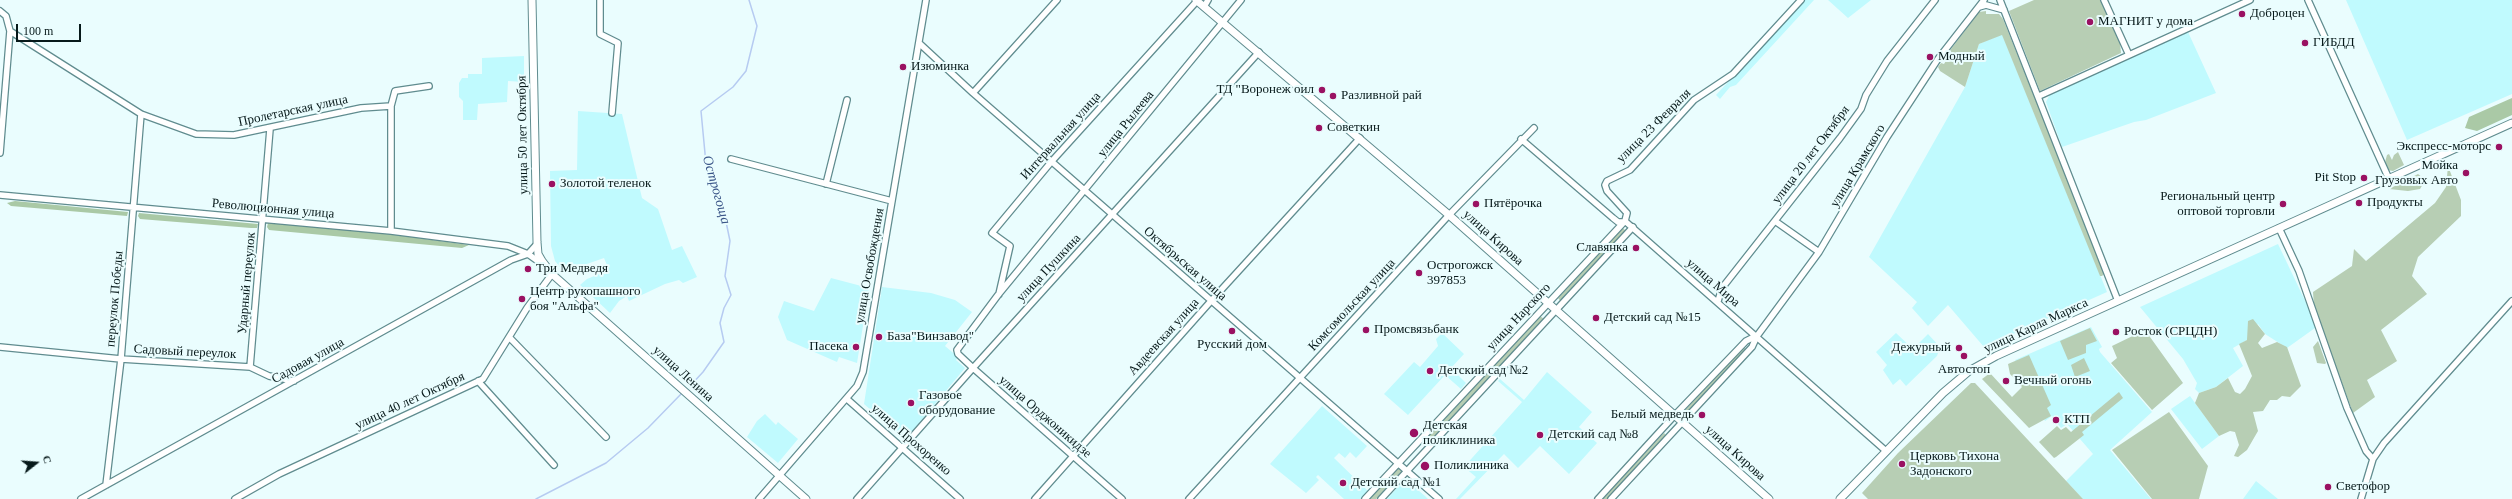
<!DOCTYPE html>
<html>
<head>
<meta charset="utf-8">
<style>
  body { margin:0 }
  #map { position:relative; width:2512px; height:499px; overflow:hidden; background:#eafdfe; font-family:Georgia,serif }
  canvas { display:block }
  .north { position:absolute; left:16px; top:443px; width:40px; height:40px; -webkit-text-stroke:3px #eafdfe; paint-order:stroke; rotate:73deg; font-size:11px; font-weight:700; line-height:16px; text-align:center; color:#07191a }
  .north::after { content:''; display:block; margin:auto; width:14px; height:18px; background:#07191a; clip-path:polygon(50% 0,100% 100%,50% 72%,0 100%) }
  .scale { position:absolute; left:16px; top:24px; width:65px; height:18px; box-sizing:border-box; border:2px solid #07191a; border-top:0; padding-left:5px; font-size:12px; line-height:14px; white-space:nowrap; color:#07191a; -webkit-text-stroke:3px #eafdfe; paint-order:stroke }
</style>
</head>
<body>
<div id="map">
<canvas width="2512" height="499"></canvas>
<div class="north">С</div>
<div class="scale">100 m</div>
</div>
<script>
const ctx = document.querySelector('canvas').getContext('2d');
ctx.lineJoin = 'round';
function paint(path, color) { ctx.fillStyle = color; ctx.fill(path, 'evenodd'); }
const poly = rows => new Path2D(rows.map(r => 'M' + r).join(''));
function strokePath(path, color, width, dash) { ctx.strokeStyle = color; ctx.lineWidth = width; ctx.lineCap = dash ? 'butt' : 'round'; ctx.setLineDash(dash || []); ctx.stroke(path); }
function drawText(font, color, halo, rows, align = 'center') {
  ctx.font = font + ' Georgia,serif'; ctx.lineWidth = 4; ctx.setLineDash([]); ctx.textBaseline = 'middle'; ctx.strokeStyle = halo; ctx.fillStyle = color; for (const [text, x, y, turn = 0] of rows) {
    ctx.save(); ctx.translate(x, y); ctx.rotate((+turn || 0) * Math.PI / 180); ctx.textAlign = isNaN(turn) ? turn : align; if (halo) ctx.strokeText(text, 0, 0); ctx.fillText(text, 0, 0); ctx.restore();
  }
}
const built = poly([
  [1804,0,1814,0,1736,85,1730,87,1720,99,1716,95],
  [1828,0,1871,0,1848,18],
  [2343,0,2512,0,2512,94,2407,140,2346,0],
  [2188,32,2216,93,2146,120,2134,122,2062,147,2046,102,2050,94],
  [2002,34,2107,292,1984,347,1948,305,1928,326,1912,308,1917,302,1869,257,1965,87,1979,44],
  [524,56,524,82,508,81,507,102,478,104,477,120,463,120,463,101,459,97,459,83,462,78,468,78,468,74,482,74,482,58],
  [578,111,622,114,642,198,658,209,672,250,682,246,697,277,683,283,679,280,665,284,629,301,627,296,619,301,610,313,580,285,587,279,609,270,604,258,564,272,555,261,551,246,550,171,577,170],
  [2278,244,2309,309,2315,328,2287,348,2265,334,2258,324,2247,340,2233,348,2243,366,2216,387,2199,393,2195,389,2197,383,2183,359,2140,307],
  [831,278,869,288,857,363,839,357,837,362,787,340,778,317,784,301,814,311],
  [882,287,931,293,955,300,972,312,945,346,958,357,956,360,965,368,905,440,864,404],
  [2091,327,2102,347,2099,349,2100,352,2152,412,2110,450,2151,499,2083,499,2066,481,2093,454,2067,424,2061,428,2052,416,2045,421,2015,360],
  [1442,333,1464,354,1451,368,1466,383,1461,389,1445,375,1408,415,1384,394,1414,362,1420,367,1438,346,1436,339],
  [1896,333,1913,349,1928,334,1940,347,1937,356,1906,386,1900,379,1893,385,1883,370,1887,365,1876,352],
  [1547,372,1592,412,1579,427,1597,443,1569,474,1540,446,1518,468,1504,454,1460,499,1456,499,1476,477,1464,467,1522,402,1498,381,1500,379,1524,400],
  [2190,396,2219,436,2202,449,2171,409],
  [1322,406,1367,446,1356,458,1350,452,1345,458,1339,453,1334,458,1368,491,1360,499,1344,499,1318,475,1316,477,1319,480,1306,493,1270,464],
  [765,414,776,425,778,422,798,439,778,463,747,437,757,421],
  [1405,479,1425,496,1428,499,1387,499],
  [2256,481,2278,499,2243,499]
]);
const green = poly([
  [2034,0,2101,0,2120,42,2121,53,2040,91,2009,11],
  [1986,11,1986,14,1999,14,2003,19,2105,273,2102,276,2100,276,2002,35,1979,44,1965,87,1940,71,1938,67,1941,63,1944,64,1947,59,1945,57,1979,12],
  [2398,152,2404,165,2393,171,2387,170,2384,166,2387,155,2389,154,2392,160,2394,155],
  [2448,166,2461,200,2461,216,2418,257,2412,276,2427,294,2381,330,2397,361,2367,380,2375,397,2353,413,2314,307,2313,292,2352,266,2354,249,2366,261,2435,203,2446,187],
  [2418,174,2423,178,2423,184,2420,189,2408,191,2389,189],
  [1623,228,1626,231,1561,302,1558,298],
  [1539,315,1545,320,1428,443,1424,440],
  [2253,319,2265,334,2258,343,2262,348,2277,342,2287,347,2301,386,2290,397,2282,396,2277,400,2270,400,2263,411,2253,412,2258,431,2247,450,2238,457,2234,456,2239,445,2235,432,2230,431,2219,436,2195,403,2199,393,2216,387,2228,378,2235,392,2240,394,2245,389,2252,376,2239,344,2247,340,2248,321],
  [2090,328,2097,341,2086,345,2086,353,2068,360,2060,341],
  [2145,330,2183,383,2152,410,2111,363,2117,358,2112,346],
  [2318,341,2326,363,2325,364,2317,363,2313,347],
  [1744,347,1746,350,1688,412,1685,410],
  [2029,355,2051,405,2047,408,2051,416,2029,428,1982,379,1990,373,2012,397,2022,387,2010,374,2008,364],
  [2084,358,2090,371,2075,377,2071,365],
  [1971,383,1975,383,2083,499,1868,499,1862,493,1898,453],
  [2119,392,2123,398,2082,432,2084,435,2056,457,2054,458,2039,442,2057,426,2061,430,2066,427,2071,432],
  [2169,412,2208,466,2199,499,2152,499,2112,450],
  [1664,433,1667,436,1609,499,1602,499],
  [1398,468,1402,471,1376,499,1369,499]
]);
const forest = poly([
  [2512,98,2512,115,2477,131,2465,128,2469,117],
  [15,201,128,212,127,216,11,206,7,203],
  [139,213,258,224,257,228,251,228,140,219,138,216],
  [268,223,389,234,469,245,462,248,269,230,267,227]
]);
const stream = poly([
  [690,386,703,372,724,342,720,323,724,308,731,295,725,276,730,241,724,212,706,164,701,111,733,87,746,71,757,26,749,0],
  [536,499,606,463,648,428,682,393]
]);
const minor = poly([
  [600,0,600,34,618,43,612,113],
  [2000,0,2118,301],
  [2104,0,2129,55],
  [2308,0,2389,179],
  [1204,7,1208,0],
  [1979,7,1986,5,2004,10],
  [0,11,6,16,10,31,141,114,196,134,234,135,361,108,391,106,391,231],
  [919,43,973,93,1439,499],
  [973,93,1057,0],
  [2039,96,2250,0],
  [391,106,395,91,429,86],
  [1521,139,1613,218,1618,222,1626,222,1886,451],
  [0,153,10,31],
  [731,159,892,201],
  [826,184,847,100],
  [0,195,391,231,508,246,528,254,542,264],
  [1775,221,1819,252],
  [2279,228,2299,271,2347,408,2366,451,2373,459],
  [999,294,1010,246,992,233,1052,161,1197,1],
  [1718,301,1722,288,1840,138,1861,109,1866,95,1887,61,1935,0],
  [509,337,606,437],
  [0,347,121,359,250,367,269,376,294,381],
  [250,367,270,129],
  [478,381,554,465],
  [847,399,960,499],
  [106,485,121,359,141,114],
  [81,499,511,260,528,254,537,244],
  [235,499,279,474,483,379,527,308,552,274],
  [759,499,857,386,863,372,926,0],
  [857,499,973,368,1259,52],
  [1035,499,1211,301,1360,138],
  [1122,499,973,368,958,354,957,350,998,295,1241,0],
  [1189,499,1449,215,1534,128],
  [1365,499,1625,221,1627,213,1607,191,1605,185,1607,181,1630,170,1694,100,1733,74,1801,0],
  [1381,499,1633,227],
  [1598,499,1674,416,1746,341,1756,336],
  [1611,499,1752,347,1757,336,1819,252,1887,137,1938,59,1984,0],
  [2361,499,2373,459,2384,443,2512,301]
]);
const major = poly([
  [532,0,537,242,538,254,542,261,552,274,806,499],
  [1196,0,1449,215,1769,499],
  [1840,499,1943,393,1969,371,1996,356,2512,123]
]);
const markers = [
  [2242,14,4,"#9a1162"],
  [2090,22,4,"#9a1162"],
  [2305,43,4,"#9a1162"],
  [1930,57,4,"#9a1162"],
  [903,67,4,"#9a1162"],
  [1322,90,4,"#9a1162"],
  [1333,96,4,"#9a1162"],
  [1319,128,4,"#9a1162"],
  [2499,147,4,"#9a1162"],
  [2466,173,4,"#9a1162"],
  [2364,178,4,"#9a1162"],
  [552,184,4,"#9a1162"],
  [2359,203,4,"#9a1162"],
  [1476,204,4,"#9a1162"],
  [2283,204,4,"#9a1162"],
  [1636,248,4,"#9a1162"],
  [528,269,4,"#9a1162"],
  [1419,273,4,"#9a1162"],
  [522,299,4,"#9a1162"],
  [1596,318,4,"#9a1162"],
  [1366,330,4,"#9a1162"],
  [1232,331,4,"#9a1162"],
  [2116,332,4,"#9a1162"],
  [879,337,4,"#9a1162"],
  [856,347,4,"#9a1162"],
  [1959,348,4,"#9a1162"],
  [1964,356,4,"#9a1162"],
  [1430,371,4,"#9a1162"],
  [2006,381,4,"#9a1162"],
  [911,403,4,"#9a1162"],
  [1702,415,4,"#9a1162"],
  [2056,420,4,"#9a1162"],
  [1414,433,5,"#9a1162"],
  [1540,435,4,"#9a1162"],
  [1902,464,4,"#9a1162"],
  [1425,466,5,"#9a1162"],
  [1343,483,4,"#9a1162"],
  [2328,487,4,"#9a1162"]
];
const poiNames = [
  ["Доброцен",2250,14],
  ["МАГНИТ у дома",2098,22],
  ["ГИБДД",2313,43],
  ["Модный",1938,57],
  ["Изюминка",911,67],
  ["ТД \"Воронеж оил",1314,90,"right"],
  ["Разливной рай",1341,96],
  ["Советкин",1327,128],
  ["Экспресс-моторс",2491,147,"right"],
  ["Мойка",2458,166,"right"],
  ["Грузовых Авто",2458,181,"right"],
  ["Pit Stop",2356,178,"right"],
  ["Золотой теленок",560,184],
  ["Региональный центр",2275,197,"right"],
  ["оптовой торговли",2275,212,"right"],
  ["Продукты",2367,203],
  ["Пятёрочка",1484,204],
  ["Славянка",1628,248,"right"],
  ["Острогожск",1427,266],
  ["397853",1427,281],
  ["Три Медведя",536,269],
  ["Центр рукопашного",530,292],
  ["боя \"Альфа\"",530,307],
  ["Детский сад №15",1604,318],
  ["Промсвязьбанк",1374,330],
  ["Росток (СРЦДН)",2124,332],
  ["База\"Винзавод\"",887,337],
  ["Русский дом",1232,345,"center"],
  ["Пасека",848,347,"right"],
  ["Дежурный",1951,348,"right"],
  ["Автостоп",1964,370,"center"],
  ["Детский сад №2",1438,371],
  ["Вечный огонь",2014,381],
  ["Газовое",919,396],
  ["оборудование",919,411],
  ["Белый медведь",1694,415,"right"],
  ["КТП",2064,420],
  ["Детская",1423,426],
  ["поликлиника",1423,441],
  ["Детский сад №8",1548,435],
  ["Церковь Тихона",1910,457],
  ["Задонского",1910,472],
  ["Поликлиника",1434,466],
  ["Детский сад №1",1351,483],
  ["Светофор",2336,487]
];
const streetNames = [
  ["Пролетарская улица",293,111,-12],
  ["улица Рылеева",1126,124,-51],
  ["улица 23 Февраля",1654,126,-45],
  ["улица 50 лет Октября",523,135,-91],
  ["Интервальная улица",1061,136,-48],
  ["улица 20 лет Октября",1811,155,-53],
  ["улица Крамского",1858,166,-59],
  ["Революционная улица",273,209,5],
  ["улица Кирова",1493,238,42],
  ["Октябрьская улица",1185,264,41],
  ["улица Освобождения",870,266,-80],
  ["улица Пушкина",1049,268,-47],
  ["Ударный переулок",247,283,-85],
  ["улица Мира",1713,283,41],
  ["переулок Победы",115,299,-85],
  ["Комсомольская улица",1352,305,-47],
  ["улица Нарского",1519,317,-47],
  ["улица Карла Маркса",2036,326,-25],
  ["Авдеевская улица",1164,337,-48],
  ["Садовый переулок",185,352,3],
  ["Садовая улица",308,361,-29],
  ["улица Ленина",683,374,42],
  ["улица 40 лет Октября",410,401,-25],
  ["улица Орджоникидзе",1045,417,41],
  ["улица Прохоренко",911,440,41],
  ["улица Кирова",1735,453,42]
];
const waterNames = [
  ["Острогоща",716,190,74]
];
paint(built, '#c0fafe');
paint(green, '#b7ceb4');
paint(forest, '#aac9a6');
strokePath(stream, '#b6cbf1', 1.5);
strokePath(minor, '#608c8f', 8);
strokePath(major, '#608c8f', 9);
strokePath(minor, '#fff', 5.5);
strokePath(major, '#fff', 7);
for (const [x, y, r, color] of markers) { const dot = new Path2D(); dot.arc(x, y, r, 0, 2 * Math.PI); ctx.fillStyle = color; ctx.fill(dot); strokePath(dot, '#eafdfe', 1.5); }
drawText('13px', '#07191a', '#eafdfe', poiNames, 'left');
drawText('13px', '#07191a', '#eafdfe', streetNames);
drawText('italic 14px', '#3c5789', '#eafdfe', waterNames);
</script>
</body>
</html>
